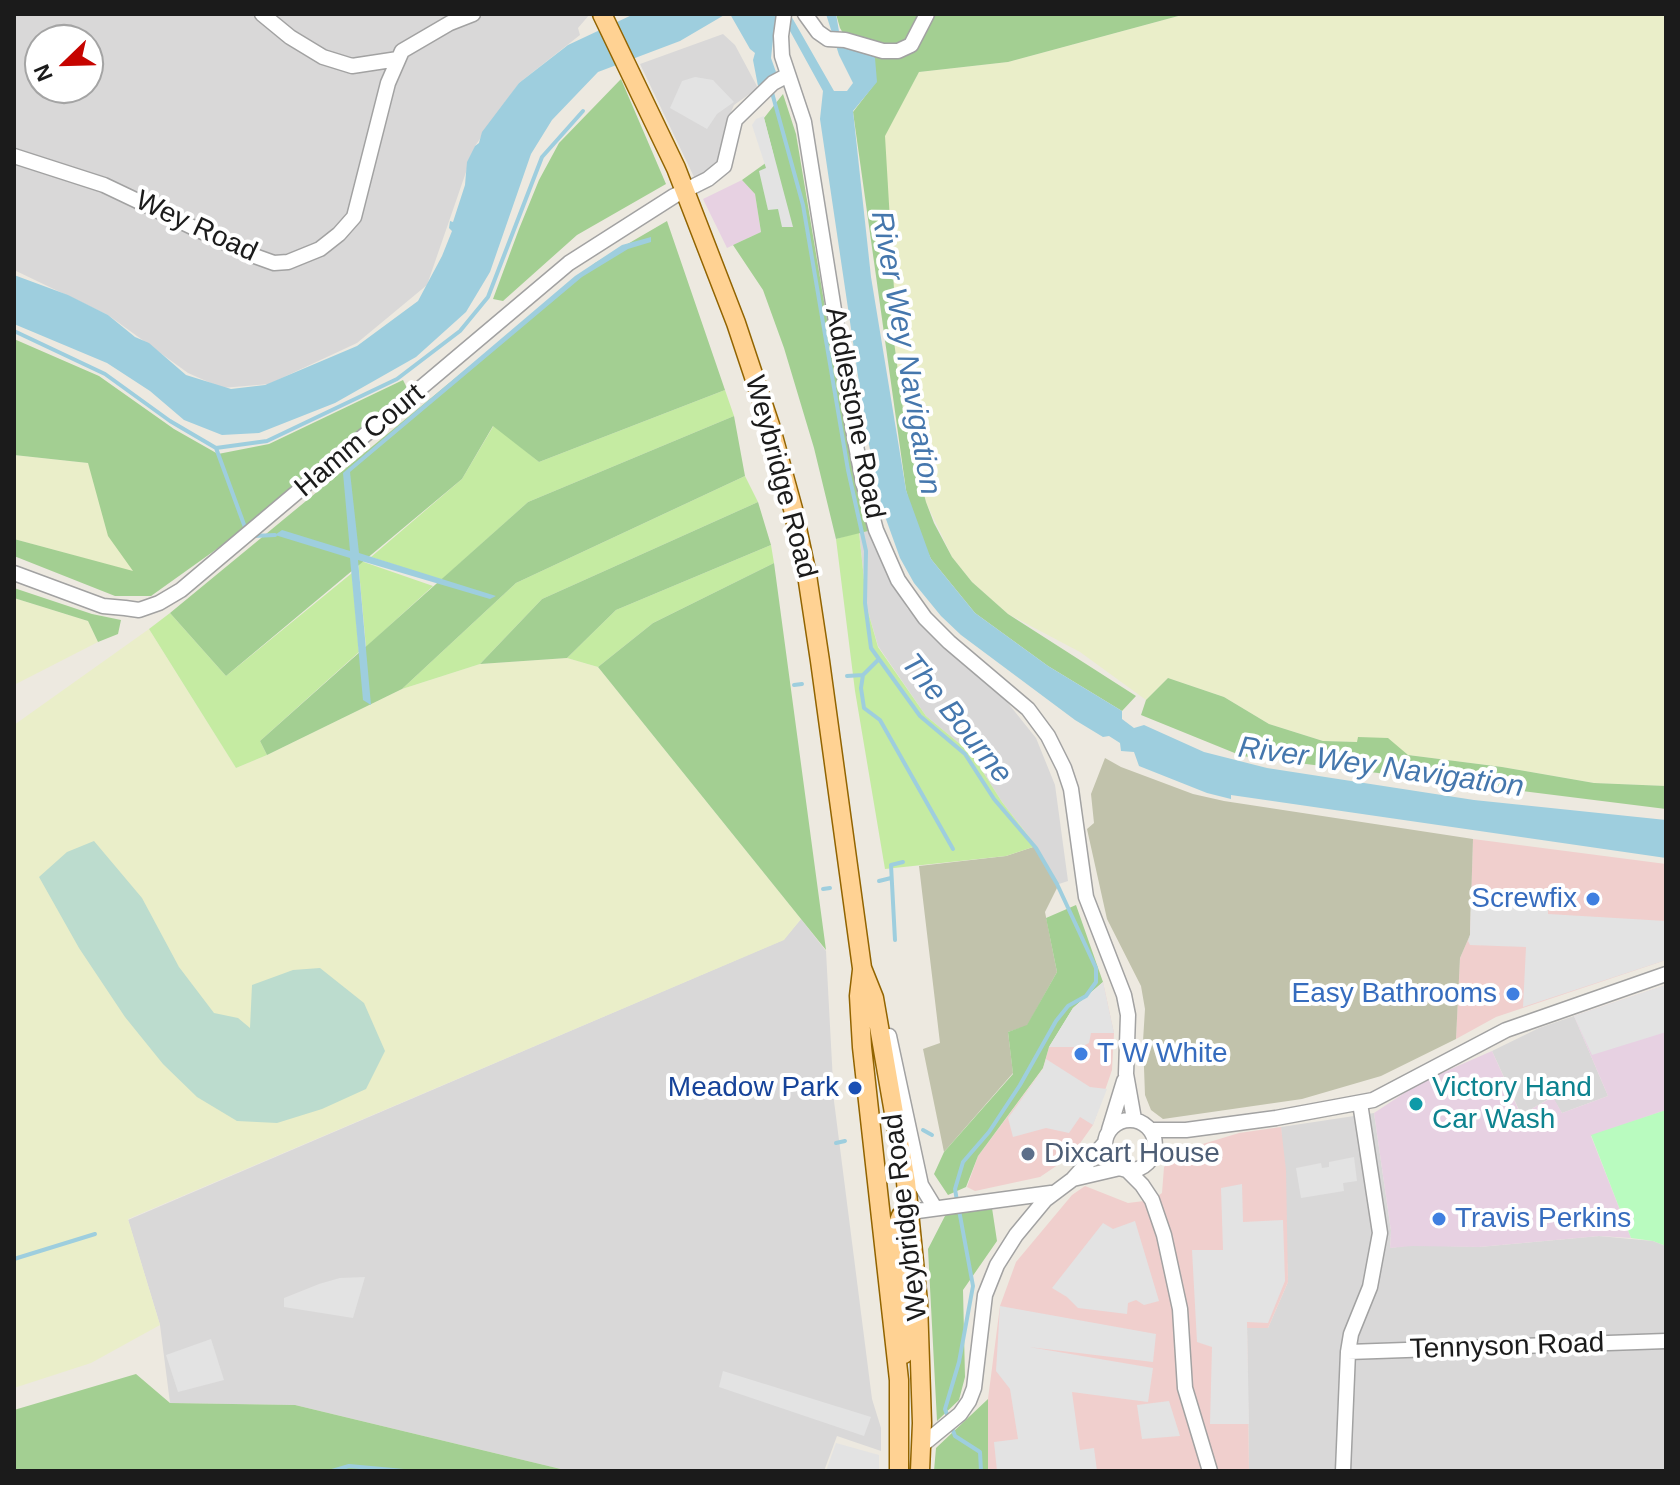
<!DOCTYPE html>
<html>
<head>
<meta charset="utf-8">
<style>
  body { margin:0 }
  #map { position:relative; width:1680px; height:1485px; overflow:hidden; background:#ede9e0; font-family:Helvetica,sans-serif }
  canvas { display:block }
  .frame { position:absolute; inset:0; border:16px solid #1b1b1b; pointer-events:none }
  .north { position:absolute; left:24px; top:24px; width:80px; height:80px; box-sizing:border-box; background:#fff; border:2px solid #a4a4a4; border-radius:50%; rotate:247deg; font-size:22px; font-weight:700; line-height:32px; text-align:center; color:#1b1b1b }
  .north::after { content:''; display:block; margin:auto; width:28px; height:36px; background:#c60400; clip-path:polygon(50% 0,100% 100%,50% 72%,0 100%) }
</style>
</head>
<body>
<div id="map">
<canvas width="1680" height="1485"></canvas>
<div class="frame"></div>
<div class="north">N</div>
</div>
<script>
const ctx = document.querySelector('canvas').getContext('2d');
ctx.lineJoin = 'round';
function paint(path, color) { ctx.fillStyle = color; ctx.fill(path, 'evenodd'); }
const poly = rows => new Path2D(rows.map(r => 'M' + r).join(''));
function strokePath(path, color, width, dash) { ctx.strokeStyle = color; ctx.lineWidth = width; ctx.lineCap = dash ? 'butt' : 'round'; ctx.setLineDash(dash || []); ctx.stroke(path); }
function drawText(font, color, halo, rows, align = 'center') {
  ctx.font = font + ' Helvetica,sans-serif'; ctx.lineWidth = 8; ctx.setLineDash([]); ctx.textBaseline = 'middle'; ctx.strokeStyle = halo; ctx.fillStyle = color; for (const [text, x, y, turn = 0] of rows) {
    ctx.save(); ctx.translate(x, y); ctx.rotate((+turn || 0) * Math.PI / 180); ctx.textAlign = isNaN(turn) ? turn : align; if (halo) ctx.strokeText(text, 0, 0); ctx.fillText(text, 0, 0); ctx.restore();
  }
}
const residential = poly([
  [14,14,590,14,578,28,580,35,519,83,475,146,427,285,357,343,269,384,222,388,188,373,108,315,14,270],
  [40,40,88,40,88,88,40,88],
  [723,34,735,45,758,88,734,105,725,126,719,164,695,179,640,64],
  [868,531,907,608,944,648,995,687,1036,738,1055,785,1068,881,1059,884,1036,846,1002,802,971,753,926,716,878,646,867,608,859,532],
  [801,919,826,951,834,1101,872,1399,881,1428,881,1451,837,1436,824,1471,569,1471,295,1405,170,1403,160,1325,128,1220,783,940],
  [1574,1016,1608,1096,1562,1113,1552,1097,1533,1108,1517,1124,1513,1119,1520,1112,1492,1051,1539,1028],
  [1374,1113,1391,1231,1390,1248,1412,1245,1479,1247,1599,1236,1653,1241,1666,1246,1666,1471,1249,1471,1247,1328,1268,1328,1288,1282,1281,1127]
]);
const commercial = poly([
  [1473,839,1666,864,1666,960,1496,1017,1456,1039,1460,958,1470,935],
  [1103,982,1114,1033,1112,1070,1093,1125,1071,1156,1040,1177,975,1191,967,1187,978,1156,1043,1069,1049,1047],
  [1281,1127,1286,1170,1288,1282,1268,1328,1247,1328,1249,1471,988,1471,988,1399,1000,1306,1016,1262,1072,1195,1085,1186,1128,1203,1152,1200,1162,1193,1164,1167,1180,1151,1239,1133]
]);
const industrial = poly([
  [742,180,755,194,761,232,727,248,703,199],
  [1666,985,1666,1110,1591,1136,1631,1238,1599,1236,1479,1247,1412,1246,1390,1248,1391,1231,1374,1113,1421,1082,1492,1051,1520,1113,1514,1119,1517,1123,1533,1108,1553,1097,1562,1113,1608,1096,1574,1016]
]);
const construction = poly([
  [1105,758,1121,767,1193,794,1224,801,1473,839,1470,935,1460,958,1456,1039,1381,1076,1302,1099,1163,1119,1151,1110,1145,1095,1143,1041,1145,1009,1141,986,1107,919,1087,829,1094,823,1091,794],
  [1036,846,1059,884,1045,912,1057,972,1027,1026,1008,1032,1013,1073,944,1152,923,1049,940,1043,919,866,1006,856]
]);
const farmland = poly([
  [1207,14,1666,14,1666,786,1594,783,1502,767,1408,755,1358,742,1323,741,1269,724,1224,697,1168,678,1146,700,1080,652,1008,614,972,582,952,557,926,502,904,417,892,326,895,306,884,136,919,72,1008,62,1182,15],
  [14,455,88,463,134,572,14,539],
  [14,598,88,621,98,642,14,685],
  [149,629,236,768,267,755,402,689,480,664,567,658,598,667,801,919,784,940,128,1219,160,1325,91,1363,14,1388,14,725]
]);
const grass = poly([
  [725,390,734,416,528,502,441,580,371,557,462,479,494,425,539,462],
  [745,476,758,502,542,599,480,664,402,689,516,583],
  [859,532,867,608,878,647,926,716,971,753,1002,802,1036,846,1006,856,885,869,855,691,836,539],
  [771,545,774,563,653,623,598,667,567,658,616,610],
  [358,560,433,586,366,647],
  [352,573,359,652,260,741,267,755,236,768,149,629,170,613,226,676]
]);
const forest = poly([
  [836,14,1207,14,1182,15,1008,62,919,72,885,136,895,306,892,326,904,417,926,502,934,523,952,557,972,582,1008,614,1136,696,1122,711,1048,666,975,613,931,559,916,528,906,490,853,112,873,86,840,28],
  [621,79,666,184,577,235,503,301,493,299,519,229,539,180,559,143],
  [783,94,796,134,849,451,868,531,836,539,814,448,784,348,763,290,733,245,761,232,755,194,742,180,774,157,764,118],
  [667,221,725,390,539,462,493,426,462,479,226,676,170,613,595,263],
  [14,339,99,376,174,429,218,454,269,444,403,380,407,388,249,526,151,596,115,596,14,556,14,539,133,571,108,536,88,463,14,455],
  [734,416,745,476,516,583,402,689,267,755,260,741,528,502],
  [758,502,771,545,616,610,567,658,480,664,542,599],
  [774,563,826,950,598,667,653,623],
  [14,588,92,614,121,620,118,634,98,642,88,621,14,598],
  [1168,678,1224,697,1269,724,1323,741,1357,742,1358,737,1388,738,1408,755,1502,767,1594,783,1666,786,1666,809,1242,756,1141,715,1146,700],
  [1076,905,1103,982,1073,1008,1049,1047,1043,1068,978,1156,966,1187,948,1195,934,1174,944,1152,1013,1074,1008,1032,1027,1025,1057,972,1046,918],
  [992,1208,997,1241,963,1290,965,1377,959,1400,937,1421,928,1249,946,1214],
  [136,1374,170,1403,295,1405,569,1471,14,1471,14,1410],
  [988,1399,988,1471,934,1471,936,1448]
]);
const wetland = poly([
  [94,841,142,898,179,967,214,1013,238,1018,250,1028,252,985,293,970,320,968,364,1003,385,1051,366,1089,322,1109,277,1123,237,1121,197,1097,163,1064,125,1017,79,948,39,877,67,852]
]);
const park = poly([
  [1666,1110,1666,1246,1653,1241,1631,1238,1591,1135]
]);
const parking = poly([
  [695,77,713,80,734,102,717,114,707,129,670,108,682,81],
  [764,116,764,118,793,227,782,227,778,209,768,210,759,171,766,168,752,125,756,119],
  [1471,897,1521,900,1521,907,1548,908,1548,914,1666,921,1666,960,1523,1007,1526,947,1470,945,1468,941,1470,935],
  [1103,982,1114,1033,1091,1033,1089,1043,1081,1047,1049,1047,1073,1008],
  [1666,985,1666,1032,1592,1055,1574,1016],
  [1046,1059,1090,1087,1107,1089,1093,1125,1080,1117,1069,1133,1046,1128,1013,1137,1008,1118,1043,1069],
  [1354,1157,1357,1181,1343,1183,1344,1191,1301,1198,1296,1168,1321,1163,1322,1168,1329,1167,1329,1162],
  [1242,1184,1243,1222,1283,1220,1285,1281,1268,1323,1247,1322,1249,1424,1210,1424,1212,1347,1197,1342,1192,1250,1223,1250,1221,1188],
  [1135,1221,1159,1301,1144,1305,1136,1300,1128,1303,1127,1314,1078,1308,1067,1297,1052,1288,1103,1223,1113,1229],
  [365,1277,353,1318,284,1307,284,1298,319,1284,340,1278],
  [1000,1306,1156,1334,1153,1362,1029,1347,1153,1368,1148,1402,1072,1392,1080,1450,1094,1448,1097,1471,997,1471,994,1442,1018,1439,1010,1389,996,1371],
  [211,1339,224,1380,178,1392,166,1355],
  [723,1371,871,1417,864,1436,719,1387],
  [1169,1401,1180,1436,1142,1439,1137,1405],
  [836,1443,879,1455,879,1471,826,1471]
]);
const water = poly([
  [634,14,726,14,680,41,598,72,552,120,531,154,490,272,466,312,416,357,335,403,259,433,222,435,184,420,150,391,107,363,14,324,14,275,68,295,108,315,135,337,149,343,186,375,231,389,265,385,357,346,418,301,442,256,452,231,449,228,450,221,453,222,465,185,467,162,475,146,479,143,482,132,519,83,568,45],
  [730,14,790,14,834,91,847,91,853,83,839,55,826,14,836,14,840,37,871,52,875,58,877,82,853,111,871,277,906,490,931,559,975,613,1048,666,1122,711,1122,719,1134,728,1144,725,1204,752,1267,768,1474,800,1666,820,1666,858,1231,795,1231,799,1207,793,1139,766,1134,752,1121,751,1120,743,1109,736,1103,737,1075,720,961,635,941,616,914,583,900,558,882,508,866,430,820,119,823,91,790,31,775,21,771,58,776,72,758,86,753,60,755,53,750,49],
  [651,237,651,242,628,249,582,277,350,472,359,553,496,596,490,599,358,560,371,705,363,700,350,558,275,535,282,530,350,551,343,473,575,276,622,245]
]);
const stream = poly([
  [771,89,803,205,848,470,866,551,865,603,871,648,920,716,965,754,994,799,1036,848,1057,884,1096,968,1096,982,1086,996,1068,1006,1056,1021,1020,1085,989,1132,963,1162,955,1189,957,1201],
  [14,331,105,374,170,421,216,448,267,441,397,379,460,331,488,297,542,157,583,111],
  [216,448,246,530],
  [254,536,275,535],
  [878,660,863,675,861,688,864,708,880,720,953,849],
  [847,676,863,675],
  [794,685,802,684],
  [879,881,891,878],
  [823,889,830,888],
  [895,940,891,865,903,862],
  [923,1130,932,1135],
  [836,1143,845,1141],
  [14,1259,95,1234],
  [949,1420,945,1409,959,1362,973,1286,959,1210],
  [952,1428,955,1436,980,1452,981,1471],
  [332,1471,349,1466,404,1471]
]);
const minor = poly([
  [262,14,290,37,323,57,352,66,398,59],
  [784,14,781,36,782,56,804,122,854,435,863,482,876,530,898,580,925,618,949,642,1028,709,1048,736,1064,768,1071,789,1086,897,1124,995,1128,1015,1126,1074,1134,1119],
  [805,14,818,32,828,39,845,40,883,51,898,51,911,45,927,14],
  [14,156,104,185,249,254,274,263,288,262,320,249,339,234,354,217,388,83,402,51,450,23,473,14],
  [14,573,103,606,125,608,139,610,159,603,181,590,569,263,674,196,708,179,724,166,735,120,773,83,788,75],
  [889,1036,921,1185,935,1208],
  '1105 1145a25 25 0 1 1 50 0a25 25 0 1 1-50 0Z',
  [1109,1130,1124,1081],
  [1150,1130,1186,1130,1276,1118,1373,1100,1506,1030,1666,974],
  [1127,1170,1142,1185,1152,1200,1164,1235,1180,1309,1185,1388,1210,1471],
  [1073,1179,1120,1168],
  [910,1212,1051,1193],
  [1348,1352,1666,1341],
  [921,1446,960,1414,969,1401,974,1388,985,1295,997,1265,1016,1235,1045,1200,1073,1179,1104,1144],
  [1343,1471,1348,1352,1351,1334,1370,1287,1380,1233,1360,1103]
]);
const major = poly([
  [602,14,676,168,736,323,770,425,793,509,807,575,820,661,862,968,874,998,906,1182,918,1302,922,1423,920,1471],
  [862,970,859,996,862,1047,899,1380,899,1471],
  [904,1354,906,1321,899,1221,901,1216,908,1213]
]);
const markers = [
  [1593,899,8,"#3f7fe0"],
  [1513,994,8,"#3f7fe0"],
  [1081,1054,8,"#3f7fe0"],
  [855,1088,8,"#1a4fb4"],
  [1416,1104,8,"#0f9aa8"],
  [1028,1154,8,"#5c6f8a"],
  [1439,1219,8,"#3f7fe0"]
];
const streetNames = [
  ["Wey Road",196,227,25],
  ["Addlestone Road",854,413,79],
  ["Hamm Court",360,441,-40],
  ["Weybridge Road",780,477,75],
  ["Weybridge Road",906,1217,-97],
  ["Tennyson Road",1507,1347,-2]
];
const shopNames = [
  ["Screwfix",1577,899],
  ["Easy Bathrooms",1497,994],
  ["T W White",1097,1054,"left"],
  ["Travis Perkins",1455,1219,"left"]
];
const transitNames = [
  ["Meadow Park",839,1088]
];
const cultureNames = [
  ["Victory Hand",1432,1088],
  ["Car Wash",1432,1120]
];
const serviceNames = [
  ["Dixcart House",1044,1154]
];
const waterNames = [
  ["River Wey Navigation",905,353,80],
  ["The Bourne",956,719,51],
  ["River Wey Navigation",1381,768,8]
];
paint(residential, '#d9d8d8');
paint(commercial, '#f0cfcd');
paint(industrial, '#e7d1e2');
paint(construction, '#c1c2ab');
paint(farmland, '#eaeec9');
paint(grass, '#c5eba2');
paint(forest, '#a3cf92');
paint(wetland, '#bcdcce');
paint(park, '#b9fbbf');
paint(parking, '#e3e3e3');
paint(water, '#9ecede');
strokePath(stream, '#9ecede', 4);
strokePath(minor, '#a2a2a2', 17);
strokePath(major, '#926400', 21);
strokePath(minor, '#fff', 14);
strokePath(major, '#ffd293', 18);
for (const [x, y, r, color] of markers) { const dot = new Path2D(); dot.arc(x, y, r, 0, 2 * Math.PI); ctx.fillStyle = color; ctx.fill(dot); strokePath(dot, '#fff', 3); }
drawText('28px', '#1b1b1b', '#fff', streetNames);
drawText('28px', '#366cbe', '#fff', shopNames, 'right');
drawText('28px', '#164399', '#fff', transitNames, 'right');
drawText('28px', '#0d838f', '#fff', cultureNames, 'left');
drawText('28px', '#4e5e75', '#fff', serviceNames, 'left');
drawText('italic 30px', '#4577ad', '#fff', waterNames);
</script>
</body>
</html>
